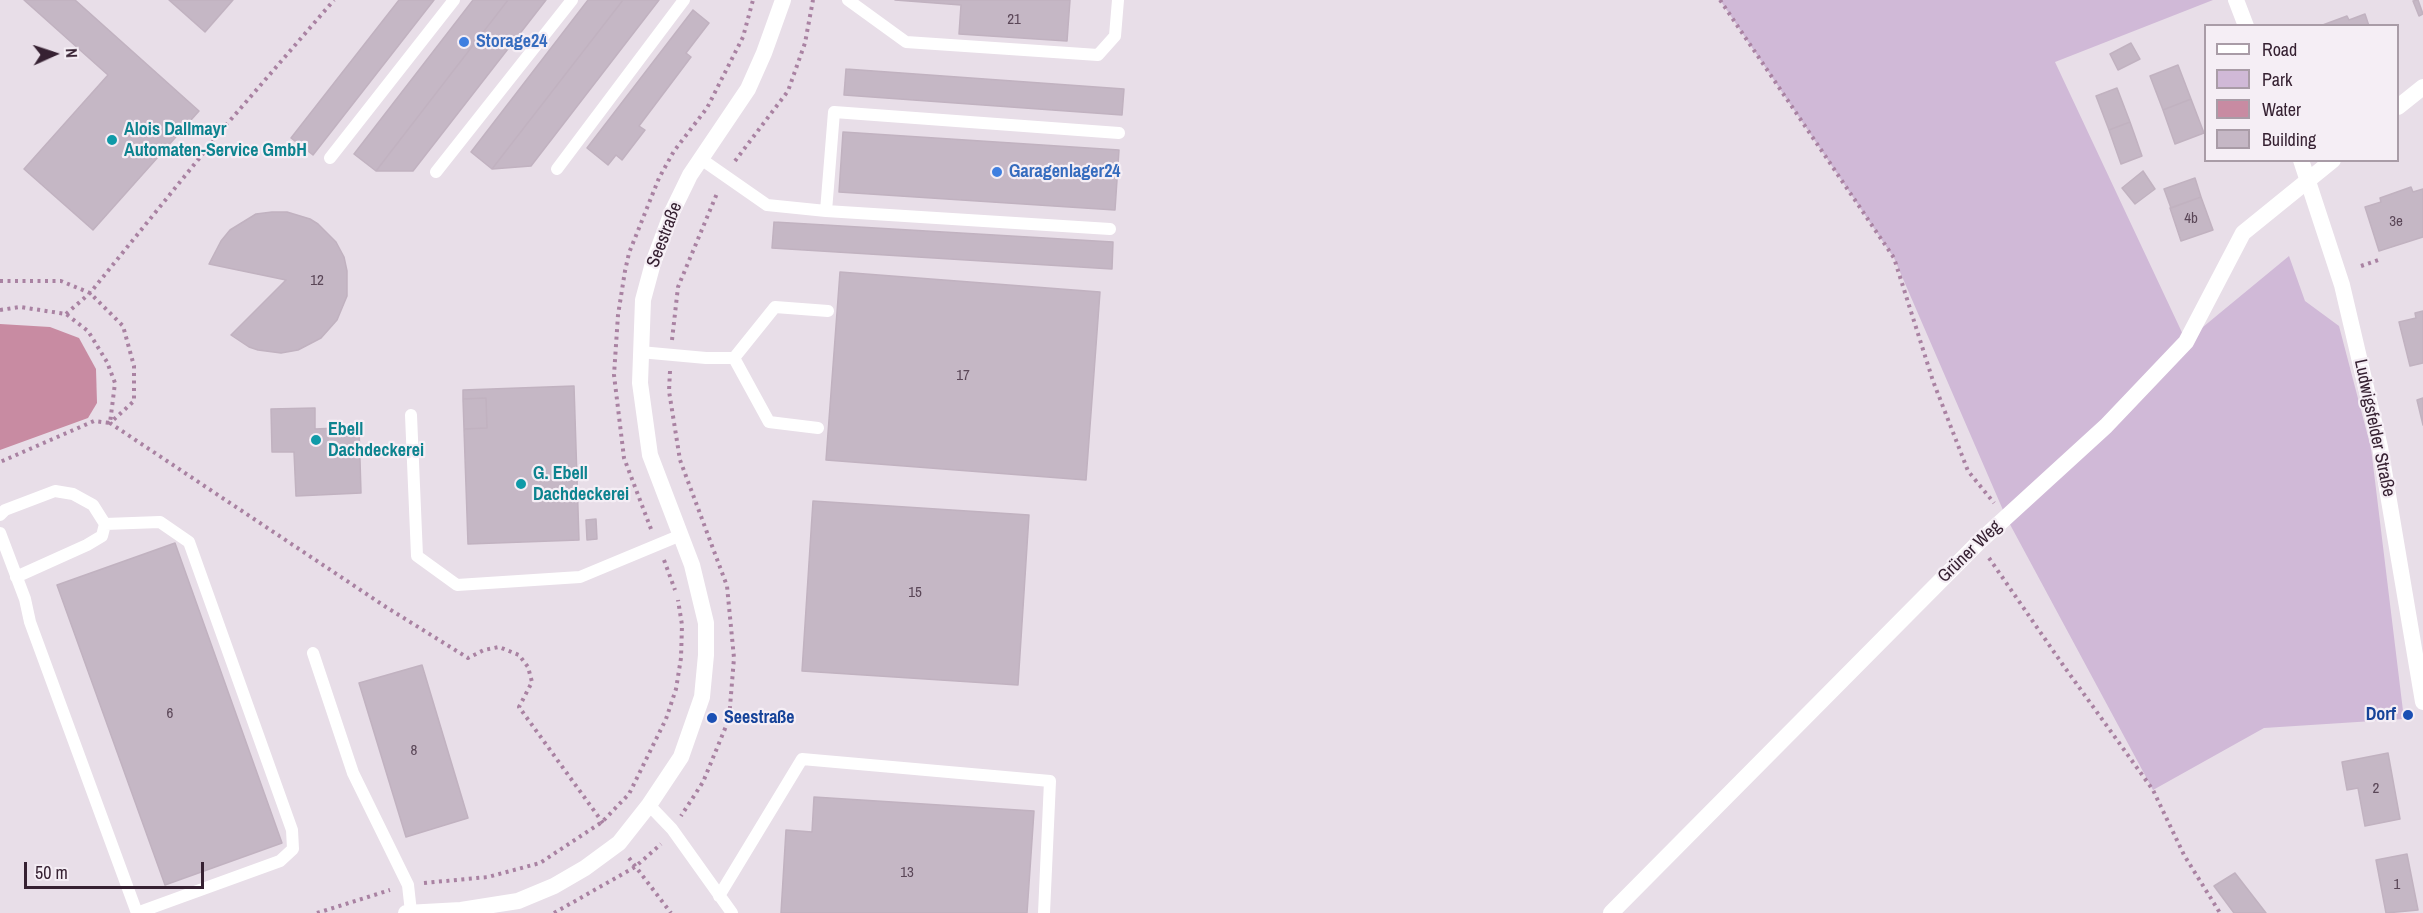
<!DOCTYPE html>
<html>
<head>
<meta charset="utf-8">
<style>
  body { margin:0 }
  #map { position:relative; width:2423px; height:913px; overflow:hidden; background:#e8dee8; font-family:"Archivo Narrow",sans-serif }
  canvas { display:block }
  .legend { position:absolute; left:2204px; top:24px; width:195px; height:138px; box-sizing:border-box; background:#f5eef5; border:2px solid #a99ca7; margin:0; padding:8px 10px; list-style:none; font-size:18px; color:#362132 }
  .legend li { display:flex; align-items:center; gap:12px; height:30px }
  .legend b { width:30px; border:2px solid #a99ca7 }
  .north { position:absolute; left:24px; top:24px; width:60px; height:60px; -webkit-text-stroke:4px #f5eef5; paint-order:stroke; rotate:87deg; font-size:16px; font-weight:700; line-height:24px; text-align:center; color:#362132 }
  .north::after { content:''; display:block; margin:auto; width:21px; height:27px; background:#362132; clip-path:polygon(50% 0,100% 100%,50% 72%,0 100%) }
  .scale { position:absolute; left:24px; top:862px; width:180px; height:27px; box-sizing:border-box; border:3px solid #362132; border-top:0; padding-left:8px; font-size:18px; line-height:21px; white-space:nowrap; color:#362132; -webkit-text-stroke:4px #f5eef5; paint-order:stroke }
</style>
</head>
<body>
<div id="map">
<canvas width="2423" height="913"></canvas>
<ul class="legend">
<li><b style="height:8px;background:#fff"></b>Road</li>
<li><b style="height:16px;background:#d0b9d7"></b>Park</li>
<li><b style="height:16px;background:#c88ba2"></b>Water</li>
<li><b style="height:16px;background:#c5b7c5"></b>Building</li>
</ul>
<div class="north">N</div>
<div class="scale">50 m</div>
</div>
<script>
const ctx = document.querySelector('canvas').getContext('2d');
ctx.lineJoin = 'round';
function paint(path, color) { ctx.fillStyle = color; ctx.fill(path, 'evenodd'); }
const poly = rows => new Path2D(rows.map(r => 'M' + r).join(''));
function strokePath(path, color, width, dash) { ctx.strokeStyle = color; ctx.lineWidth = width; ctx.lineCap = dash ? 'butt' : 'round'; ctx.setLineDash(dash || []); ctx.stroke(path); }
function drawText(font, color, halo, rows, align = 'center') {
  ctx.font = font + ' "Archivo Narrow",sans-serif'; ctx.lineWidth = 4.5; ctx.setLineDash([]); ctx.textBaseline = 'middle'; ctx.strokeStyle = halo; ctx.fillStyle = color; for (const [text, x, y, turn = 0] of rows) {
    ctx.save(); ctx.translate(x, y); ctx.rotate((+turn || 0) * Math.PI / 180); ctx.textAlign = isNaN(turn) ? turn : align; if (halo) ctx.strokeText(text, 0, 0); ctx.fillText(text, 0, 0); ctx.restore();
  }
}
const green = poly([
  [1720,0,2213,0,2055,62,2186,341,2289,256,2305,301,2339,326,2371,448,2404,719,2264,728,2153,790,2006,517,1894,258]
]);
const water = poly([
  [0,324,50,327,79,338,96,369,97,403,88,418,0,450]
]);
const building = poly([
  [24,0,75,0,199,111,93,230,24,169,108,75,24,0],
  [169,0,233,0,205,32,169,0],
  [399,0,434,0,313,155,291,138,399,0],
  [473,0,508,0,376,171,354,154,473,0],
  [508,0,546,0,413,171,376,171,508,0],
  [588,0,623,0,492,169,471,152,588,0],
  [623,0,659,0,531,166,492,169,623,0],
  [895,0,1070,0,1067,41,959,34,961,5,895,0],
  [2418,0,2423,14,2419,16,2413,1,2418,0],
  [693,10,709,23,686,53,691,57,639,126,645,130,622,160,616,155,608,165,587,148,693,10],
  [2365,14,2369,26,2320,26,2347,16,2349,20,2365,14],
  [2131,43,2140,59,2118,70,2110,54,2131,43],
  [2178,65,2191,99,2163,110,2150,76,2178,65],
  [846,69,1124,89,1122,115,844,95,846,69],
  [2117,88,2130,122,2109,130,2096,96,2117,88],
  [2191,99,2204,133,2175,144,2163,110,2191,99],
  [2130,122,2142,156,2121,164,2109,130,2130,122],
  [843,132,1119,150,1115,210,839,192,843,132],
  [2143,171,2155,189,2135,204,2122,188,2143,171],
  [2195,178,2201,197,2171,208,2164,189,2195,178],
  [2411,187,2413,192,2423,189,2423,237,2379,251,2365,207,2381,202,2380,198,2411,187],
  [2201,197,2213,230,2181,241,2170,208,2201,197],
  [272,212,287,212,310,219,318,224,336,242,344,257,347,271,347,296,337,320,321,338,298,350,281,353,258,350,249,347,231,335,286,280,209,264,221,241,230,230,256,214,272,212],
  [774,222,1113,242,1112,269,772,248,774,222],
  [840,272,1100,292,1086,480,826,460,840,272],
  [2423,311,2423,363,2410,366,2399,322,2416,318,2415,313,2423,311],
  [574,386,579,540,468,544,464,429,487,428,486,398,463,399,463,390,574,386],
  [486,398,487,428,464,429,463,399,486,398],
  [2423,398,2423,425,2417,400,2423,398],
  [315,408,315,429,359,427,361,493,296,496,294,452,272,452,271,409,315,408],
  [813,501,1029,515,1018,685,802,671,813,501],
  [596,519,597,539,587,540,586,520,596,519],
  [175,543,282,843,165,885,57,585,175,543],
  [422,665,468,818,406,837,359,683,422,665],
  [2388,753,2400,819,2365,826,2358,788,2347,790,2342,762,2388,753],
  [814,797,1034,811,1027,913,781,913,786,830,812,832,814,797],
  [2407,854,2418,910,2386,913,2376,860,2407,854],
  [2235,873,2266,913,2234,913,2214,886,2235,873]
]);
const path = poly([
  [1720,0,1894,258,1933,381,1968,471,1994,503],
  [735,161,788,91,805,43,813,0],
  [2361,266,2381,259],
  [0,281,61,281,90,293,123,326,134,366,134,401,110,423,386,607,468,658,484,650,499,647,519,655,528,667,532,682,519,707,603,823],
  [0,310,20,307,66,314,88,331,107,362,115,383,110,423,94,421,0,462],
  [66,314,90,293,227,124,334,0],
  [672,340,678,287,718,191],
  [670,371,669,391,680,460,727,586,734,658,729,719,703,782,681,816],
  [651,529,624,458,614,375,618,315,625,271,629,253,659,178,674,151,707,108,743,37,753,0],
  [1989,558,2063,665,2153,790,2184,855,2220,913],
  [664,560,675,590],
  [629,858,671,913],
  [424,883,488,877,540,863,602,822,629,794,666,719,676,689,681,658,682,625,678,600],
  [317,913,390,890],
  [554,913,635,867,661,844]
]);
const service = poly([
  [848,0,906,42,1098,55,1115,36,1118,0],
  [330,158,454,0],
  [701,159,767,205,826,211,1110,229],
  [557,169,684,0],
  [436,172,572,0],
  [826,211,834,112,1119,133],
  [640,352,706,358,734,358,775,307,828,311],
  [734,358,769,422,818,428],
  [411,415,417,556,457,585,580,577,681,535],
  [0,515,5,510,55,491,73,494,93,505,105,524,102,536,87,545,16,577],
  [0,533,25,599,30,622,137,913,280,861,293,849,292,830,189,542,160,522,105,524],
  [313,653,353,773,408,885,411,912],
  [649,805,672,829,732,913],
  [719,896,802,759,1050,781,1044,913]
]);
const minor = poly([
  [2398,107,2423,87],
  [406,913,461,910,518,901,554,886,585,868,619,843,649,805,681,757,702,697,706,655,706,623,692,565,650,455,640,383,643,300,653,263,672,212,690,175,748,89,764,53,783,0],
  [1611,913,1979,542,2106,426,2186,342,2243,233,2333,160]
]);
const tertiary = poly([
  [2236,0,2246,26],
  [2301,160,2342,285,2380,447,2423,702]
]);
const markers = [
  [464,42,6,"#3f7fe0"],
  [112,140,6,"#0f9aa8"],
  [997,172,6,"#3f7fe0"],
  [316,440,6,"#0f9aa8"],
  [521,484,6,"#0f9aa8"],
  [2408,715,6,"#1a4fb4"],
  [712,718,6,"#1a4fb4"]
];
const numberNames = [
  ["21",1014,20],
  ["4b",2191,219],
  ["3e",2396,222],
  ["12",317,281],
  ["17",963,376],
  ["15",915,593],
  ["6",170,714],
  ["8",414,751],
  ["2",2376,789],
  ["13",907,873],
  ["1",2397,885]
];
const shopNames = [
  ["Storage24",476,42],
  ["Garagenlager24",1009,172]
];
const cultureNames = [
  ["Alois Dallmayr",124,130],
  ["Automaten-Service GmbH",124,151],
  ["Ebell",328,430],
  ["Dachdeckerei",328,451],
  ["G. Ebell",533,474],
  ["Dachdeckerei",533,495]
];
const streetNames = [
  ["Seestraße",665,235,-69],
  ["Ludwigsfelder Straße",2374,428,78],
  ["Grüner Weg",1970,552,-44]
];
const transitNames = [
  ["Dorf",2396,715],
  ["Seestraße",724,718,"left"]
];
paint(green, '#d0b9d7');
paint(water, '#c88ba2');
paint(building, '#c5b7c5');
strokePath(building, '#c1b2c0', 1.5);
strokePath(path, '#a982a2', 4, [3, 4.5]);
strokePath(service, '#fff', 12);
strokePath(minor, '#fff', 16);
strokePath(tertiary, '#fff', 16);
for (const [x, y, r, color] of markers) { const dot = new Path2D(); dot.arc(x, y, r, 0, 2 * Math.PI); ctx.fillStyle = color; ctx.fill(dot); strokePath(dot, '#f5eef5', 2); }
drawText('15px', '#5a4657', null, numberNames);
drawText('bold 18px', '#366cbe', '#f5eef5', shopNames, 'left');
drawText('bold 18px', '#0d838f', '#f5eef5', cultureNames, 'left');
drawText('18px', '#362132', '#f5eef5', streetNames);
drawText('bold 18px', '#164399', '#f5eef5', transitNames, 'right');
</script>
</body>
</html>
